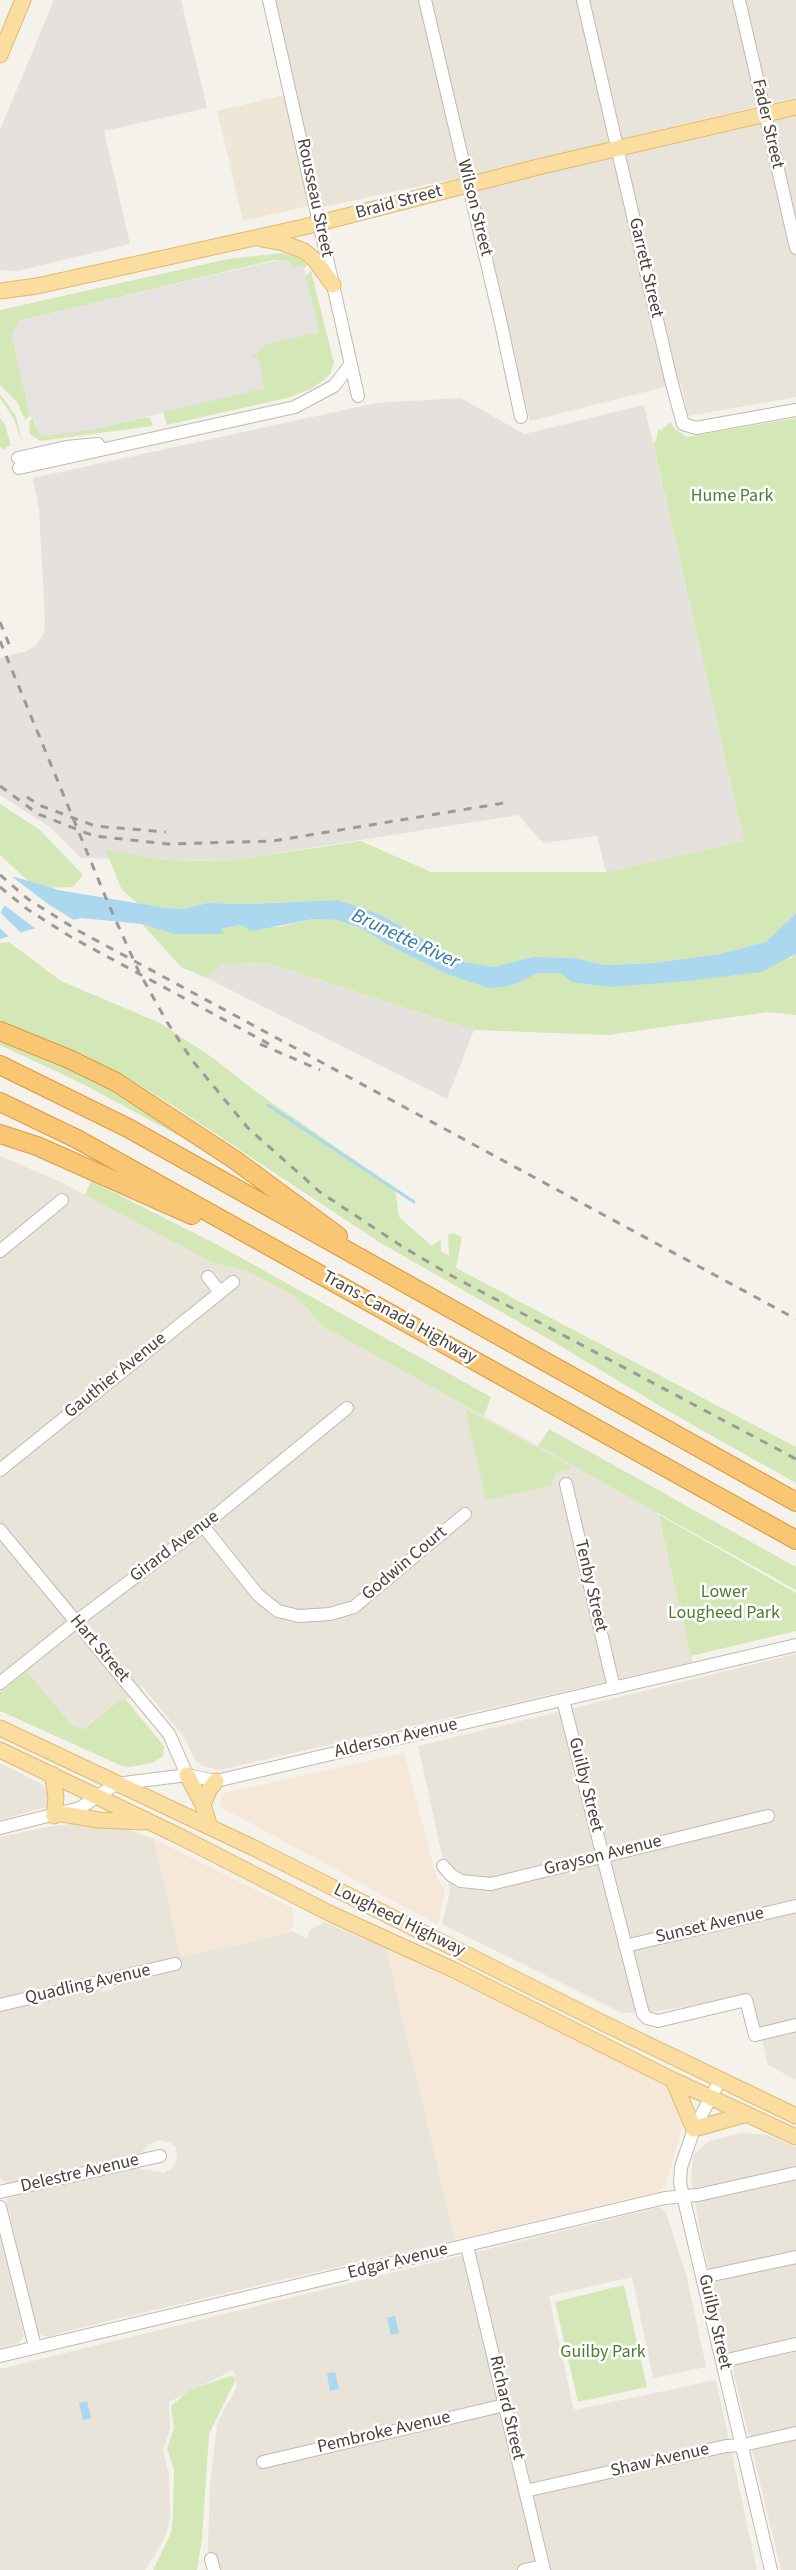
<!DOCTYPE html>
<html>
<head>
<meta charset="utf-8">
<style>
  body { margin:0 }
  canvas { display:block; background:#f5f2ec }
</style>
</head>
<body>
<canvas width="796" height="2570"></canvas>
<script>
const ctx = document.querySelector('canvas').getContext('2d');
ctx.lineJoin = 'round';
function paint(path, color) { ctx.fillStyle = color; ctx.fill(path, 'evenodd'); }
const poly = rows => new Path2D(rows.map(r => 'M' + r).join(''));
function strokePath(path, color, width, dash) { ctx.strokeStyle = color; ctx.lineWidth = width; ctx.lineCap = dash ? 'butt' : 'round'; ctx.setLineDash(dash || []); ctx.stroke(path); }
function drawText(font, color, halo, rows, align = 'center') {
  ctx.font = font + ' "Source Sans 3",sans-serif'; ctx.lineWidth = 5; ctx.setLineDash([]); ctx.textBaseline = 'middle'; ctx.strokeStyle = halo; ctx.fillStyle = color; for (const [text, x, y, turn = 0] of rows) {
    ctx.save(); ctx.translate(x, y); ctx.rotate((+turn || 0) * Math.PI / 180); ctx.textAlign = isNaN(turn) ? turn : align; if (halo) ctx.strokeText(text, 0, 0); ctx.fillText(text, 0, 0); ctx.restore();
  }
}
const residential = poly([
  [274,0,796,0,796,97,493,170,796,111,796,397,688,416,681,383,530,421,471,175,319,208],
  [0,1156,61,1182,211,1262,247,1271,274,1285,299,1299,322,1326,657,1512,693,1662,219,1770,202,1766,195,1760,184,1737,142,1686,126,1700,118,1701,83,1729,73,1726,26,1672,2,1692,0,1692],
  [796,1654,796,2080,768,2065,752,1995,654,2012,622,2013,442,1924,450,1892,418,1746],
  [0,1763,43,1785,49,1795,46,1807,0,1820],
  [84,1823,124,1828,154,1839,181,1957,285,1934,292,1931,307,1939,309,1931,324,1922,386,1948,455,2240,247,2288,67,2331,48,2337,38,2334,6,2199,34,2190,136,2168,164,2173,172,2168,177,2158,176,2148,171,2143,158,2140,149,2144,142,2152,119,2160,8,2185,0,2178,0,2010,96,1987,103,1992,114,1989,116,1986,122,1983,176,1970,179,1965,178,1957,171,1958,0,1999,0,1837,52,1826],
  [742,2133,768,2135,796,2147,796,2570,781,2570,701,2237,691,2177,693,2155,709,2141],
  [660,2207,666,2212,687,2278,706,2367,653,2378,632,2277,549,2296,574,2410,716,2380,757,2570,207,2570,210,2485,217,2424,237,2386,233,2370,169,2402,170,2429,163,2451,169,2474,170,2517,166,2536,145,2570,0,2570,0,2369],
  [0,2221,24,2336,19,2343,0,2348]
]);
const commercial = poly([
  [404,1753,437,1879,445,1890,438,1925,219,1806,224,1793],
  [154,1839,292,1908,295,1919,293,1928,285,1934,181,1957],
  [386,1948,527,2015,647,2075,665,2087,676,2102,683,2125,665,2187,657,2192,455,2240]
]);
const industrial = poly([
  [54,0,181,0,207,108,104,131,130,244,17,271,0,270,0,130],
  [461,398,524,434,644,405,744,841,606,872,597,836,543,843,518,815,228,861,81,858,51,828,0,795,0,658,27,651,37,644,44,632,45,619,39,510,33,478,376,403],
  [266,963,474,1030,447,1099,207,978,223,964]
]);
const education = poly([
  [284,95,309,206,243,221,217,111]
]);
const green = poly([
  [282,253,299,258,307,265,304,269,299,266,294,267,287,260,274,260,19,321,12,335,30,416,25,420,17,402,0,385,0,310,228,259],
  [311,271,334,363,330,374,325,379,311,389,287,398,167,425,163,412,264,388,257,359,251,356,265,344,319,332,305,276],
  [0,394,16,416,23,445,14,419,0,398],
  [146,417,150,418,153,426,40,441,30,434,29,422,33,418,39,434,90,430],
  [0,418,5,425,11,446,6,447,6,450,0,447],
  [796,418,796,913,766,942,719,954,654,963,604,965,574,958,533,957,493,967,455,960,417,935,379,914,338,900,247,904,207,903,184,909,166,908,138,904,122,890,105,849,161,860,228,861,361,841,431,872,606,872,744,841,653,443,656,441,658,429,661,430,671,422,674,428,687,437],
  [0,804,40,830,83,875,73,887,36,888,0,855],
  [313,919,338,920,363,929,386,944,447,974,510,986,539,973,791,958,796,954,796,1015,768,1012,608,1035,474,1030,267,963,223,964,207,978,181,967,142,924,173,934,223,934,221,929,242,925,279,927],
  [9,942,61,981,160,1023,213,1058,255,1091,395,1188,399,1217,432,1246,441,1239,441,1251,449,1255,448,1235,453,1233,462,1237,456,1268,796,1447,796,1483,675,1415,547,1338,379,1242,172,1105,120,1073,80,1053,0,1022,0,943],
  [0,1039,102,1082,194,1141,192,1143,83,1084,0,1045],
  [91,1181,220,1246,491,1397,484,1416,322,1326,299,1299,274,1285,247,1271,211,1262,85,1195],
  [465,1409,571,1466,569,1469,556,1473,551,1486,486,1500],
  [549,1429,796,1567,796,1590,538,1446],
  [658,1514,796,1593,796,1631,691,1656],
  [26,1671,73,1726,84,1729,118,1701,126,1700,164,1746,163,1756,152,1763,130,1767,122,1766,0,1711,0,1692,2,1692],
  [624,2285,647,2387,578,2402,555,2302],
  [233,2375,235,2381,209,2434,202,2538,197,2570,153,2570,171,2533,173,2518,174,2470,167,2449,174,2428,171,2406,190,2390]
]);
const parking = poly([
  [278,260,287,260,294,267,299,266,304,269,319,332,265,344,257,354,251,356,260,361,264,388,90,430,43,436,39,434,35,421,30,416,12,334,19,321]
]);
const water = poly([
  [15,877,58,890,166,908,184,909,207,903,247,904,338,900,379,914,417,935,455,960,493,967,533,957,574,958,604,965,654,963,719,954,766,942,796,913,796,954,761,972,687,981,610,987,571,982,561,973,539,973,510,986,489,988,447,974,386,944,363,929,338,920,313,919,252,931,241,925,221,929,224,934,173,934,142,924,81,918,29,930,0,939,0,914,5,904,0,880],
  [395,2316,399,2333,391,2335,387,2318],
  [335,2372,339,2389,330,2391,327,2374],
  [87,2401,91,2418,83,2420,79,2403]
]);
const pier = poly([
  [10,875,48,904,77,922,39,931,32,926,0,902,0,877],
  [0,912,23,935,11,939,0,928]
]);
const stream = poly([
  [268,1105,414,1202]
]);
const minor = poly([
  [269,0,358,396],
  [425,0,500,319,521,417],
  [583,0,671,380,683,424,696,428,796,410],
  [739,0,796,248],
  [18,458,66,447,98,444],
  [19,468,295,407,334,386,351,364],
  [0,1251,62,1200],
  [208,1277,220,1292],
  [0,1470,233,1282],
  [566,1484,614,1688],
  [203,1526,258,1595,278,1611,299,1616,330,1614,354,1607,465,1514],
  [0,1530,169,1734,187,1775],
  [0,1683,86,1614,203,1526,347,1408],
  [563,1700,643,2014,647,2018,658,2021,746,2000,755,2035,796,2025],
  [0,1828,80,1808,116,1784,187,1775,216,1781,796,1645],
  [443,1866,451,1875,461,1881,491,1884,768,1816],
  [625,1946,796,1906],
  [0,2005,175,1964],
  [720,2080,694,2129,681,2167,680,2183,771,2570],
  [0,2192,160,2156],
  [0,2207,35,2347],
  [467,2246,544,2570],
  [703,2277,796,2257],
  [0,2356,665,2198,698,2195,796,2173],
  [723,2361,796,2344],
  [263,2462,505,2405],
  [525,2491,726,2446,743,2445,796,2433],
  [211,2559,214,2570],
  [524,2570,543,2566]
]);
const major = poly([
  [0,55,23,0],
  [262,239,283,243,304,251,315,260,333,285],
  [0,291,37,286,304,227,542,166,796,107],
  [0,1728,254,1848,605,2024,796,2116],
  [0,1750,181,1837,329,1913,454,1970,673,2080,796,2137],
  [52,1774,56,1797,54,1816],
  [187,1775,203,1805,210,1827],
  [203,1805,209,1790,216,1781],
  [62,1814,99,1820,143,1822],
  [673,2080,694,2129,747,2114]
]);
const highway = poly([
  [0,1031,69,1059,116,1082,235,1160,338,1236],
  [0,1065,128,1128,796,1502],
  [0,1102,77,1139,796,1540],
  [0,1134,37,1146,192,1215]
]);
const rail = poly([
  [0,622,11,649],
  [0,641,108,903,139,972,167,1022,192,1060,248,1128,320,1192,403,1247,452,1276,796,1459],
  [0,786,38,814,94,836,168,844,273,841,510,802],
  [27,797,39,805,95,826,166,832],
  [0,875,28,899,77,930,796,1319],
  [0,887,27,909,71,937,269,1044],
  [260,1044,320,1070]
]);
const streetNames = [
  ["Fader Street",767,124,77],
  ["Rousseau Street",314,198,78],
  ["Braid Street",399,203,-15],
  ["Wilson Street",474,208,76],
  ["Garrett Street",645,268,77],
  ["Trans-Canada Highway",399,1318,29],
  ["Gauthier Avenue",116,1376,-39],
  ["Girard Avenue",175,1547,-37],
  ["Godwin Court",405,1564,-40],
  ["Tenby Street",590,1586,77],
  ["Hart Street",99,1649,50],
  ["Alderson Avenue",396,1739,-13],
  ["Guilby Street",585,1785,76],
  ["Grayson Avenue",603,1856,-14],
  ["Lougheed Highway",399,1921,26],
  ["Sunset Avenue",710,1926,-13],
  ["Quadling Avenue",88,1985,-13],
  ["Delestre Avenue",80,2174,-13],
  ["Edgar Avenue",398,2262,-14],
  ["Guilby Street",714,2322,77],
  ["Richard Street",506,2408,77],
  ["Pembroke Avenue",384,2433,-13],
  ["Shaw Avenue",660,2461,-13]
];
const parkNames = [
  ["Hume Park",732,497],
  ["Lower",724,1593],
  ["Lougheed Park",724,1614],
  ["Guilby Park",603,2353]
];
const waterNames = [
  ["Brunette River",405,940,25]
];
paint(residential, '#e9e4da');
paint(commercial, '#f6e8d9');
paint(industrial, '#e5e1dd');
paint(education, '#eee6d6');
paint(green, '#d4e8b7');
paint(parking, '#e5e2e0');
paint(water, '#abd7ef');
paint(pier, '#f5f2ec');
strokePath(stream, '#abd7ef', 3);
strokePath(minor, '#c1b9ae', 14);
strokePath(major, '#e1b96e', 17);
strokePath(highway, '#da9a42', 20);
strokePath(minor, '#fff', 12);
strokePath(major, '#fbdd9f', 15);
strokePath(highway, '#f9c673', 18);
strokePath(rail, '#9a9a9a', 3, [8, 8]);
drawText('18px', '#4a4339', '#fff', streetNames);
drawText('18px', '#4e7b2d', '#fff', parkNames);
drawText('italic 20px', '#3078a4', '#fff', waterNames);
</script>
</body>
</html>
